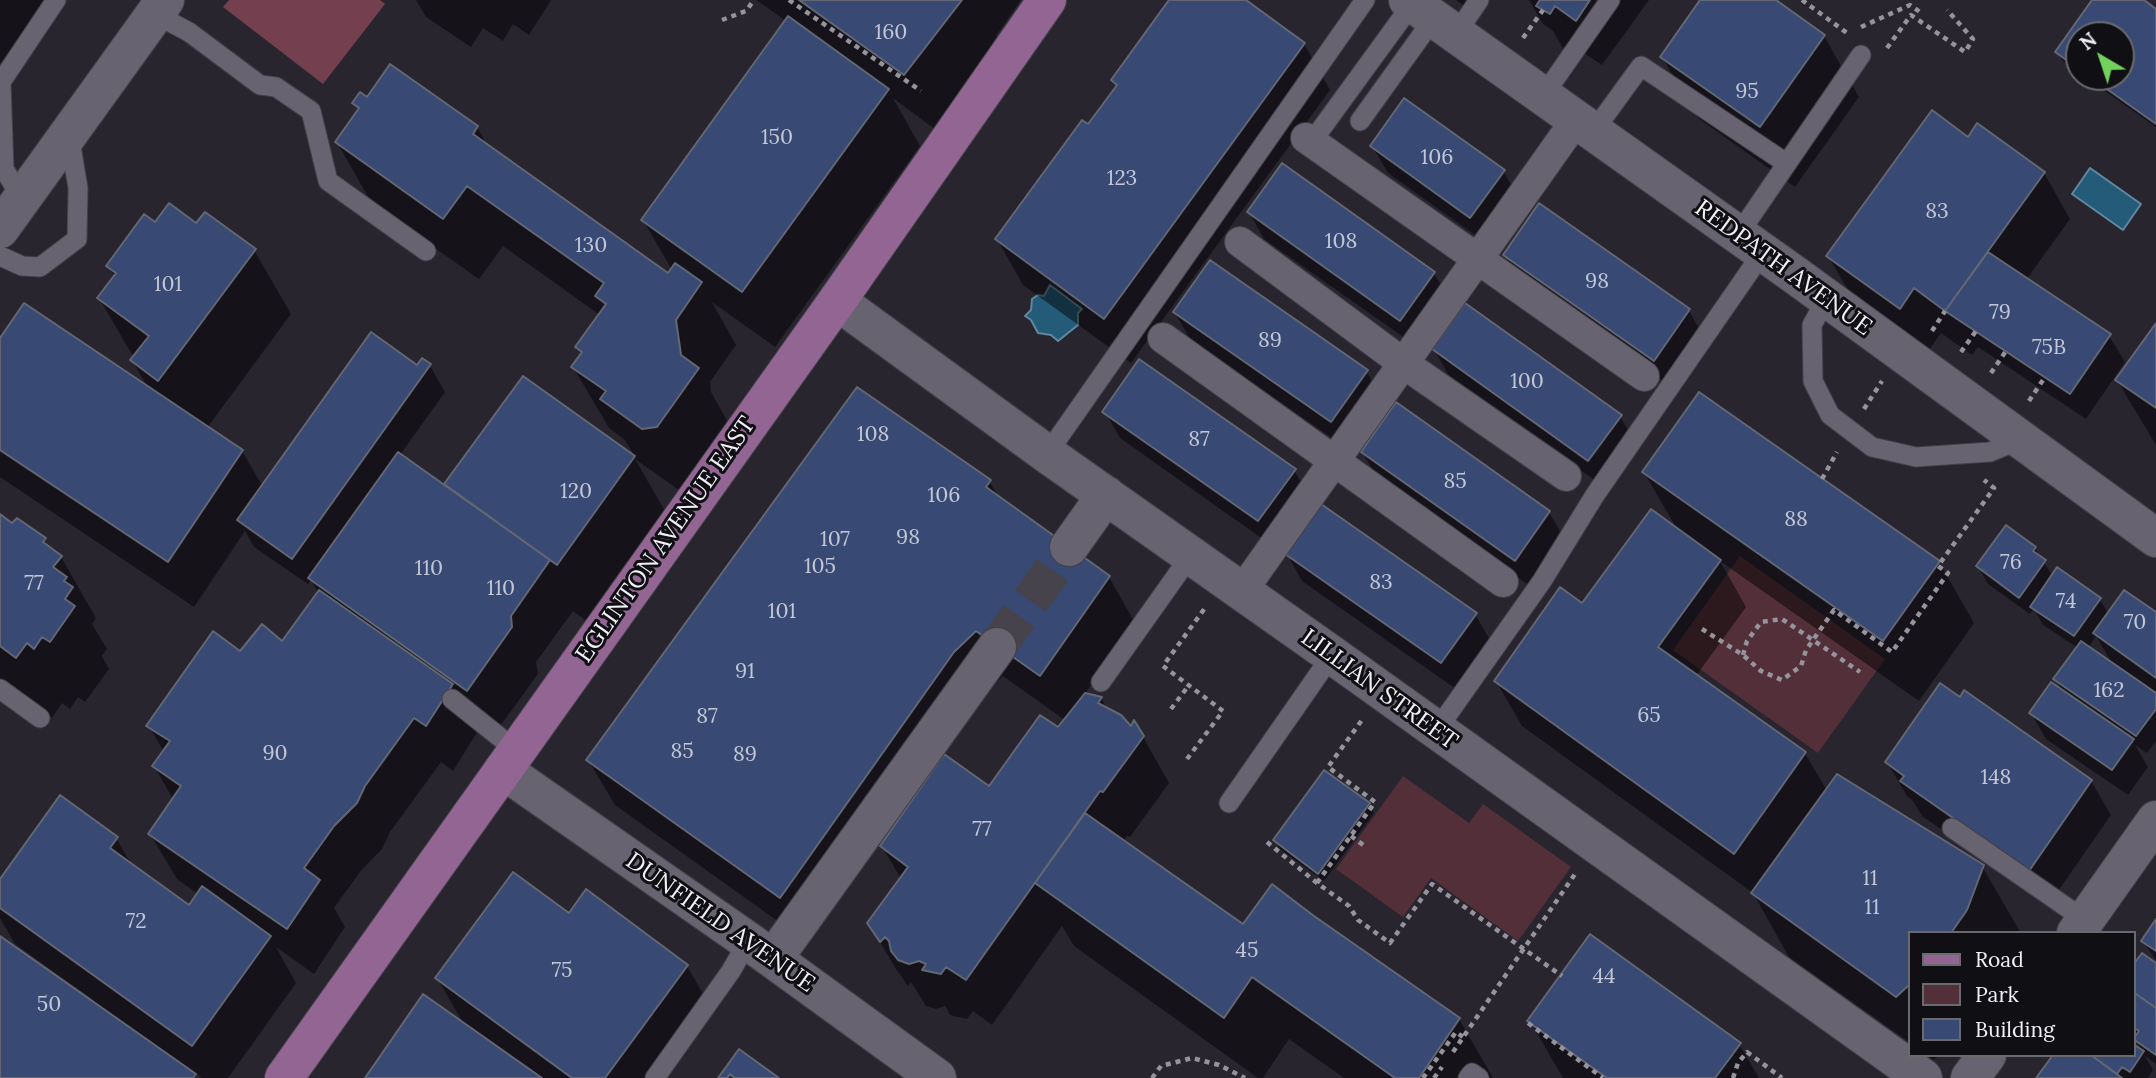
<!DOCTYPE html>
<html>
<head>
<meta charset="utf-8">
<style>
  body { margin:0 }
  #map { position:relative; width:2156px; height:1078px; overflow:hidden; background:#28252f; font-family:Lora,serif }
  canvas { display:block }
  .legend { position:absolute; left:1908px; top:931px; width:228px; height:126px; box-sizing:border-box; background:#100f13; border:2px solid #6a696e; margin:0; padding:9px 12px; list-style:none; font-size:21px; color:#f1f0f7 }
  .legend li { display:flex; align-items:center; gap:14px; height:35px }
  .legend b { width:35px; border:2px solid #6a696e }
  .north { position:absolute; left:2065px; top:21px; width:70px; height:70px; box-sizing:border-box; background:#100f13; border:2px solid #6a696e; border-radius:50%; rotate:321deg; font-size:19px; font-weight:700; line-height:28px; text-align:center; color:#f1f0f7 }
  .north::after { content:''; display:block; margin:auto; width:24px; height:32px; background:#72d25d; clip-path:polygon(50% 0,100% 100%,50% 72%,0 100%) }
</style>
</head>
<body>
<div id="map">
<canvas width="2156" height="1078"></canvas>
<ul class="legend">
<li><b style="height:9px;background:#936593"></b>Road</li>
<li><b style="height:19px;background:#532f39"></b>Park</li>
<li><b style="height:19px;background:#384973"></b>Building</li>
</ul>
<div class="north">N</div>
</div>
<script>
const ctx = document.querySelector('canvas').getContext('2d');
ctx.lineJoin = 'round';
function paint(path, color) { ctx.fillStyle = color; ctx.fill(path, 'evenodd'); }
const poly = rows => new Path2D(rows.map(r => 'M' + r).join(''));
function strokePath(path, color, width, dash) { ctx.strokeStyle = color; ctx.lineWidth = width; ctx.lineCap = dash ? 'butt' : 'round'; ctx.setLineDash(dash || []); ctx.stroke(path); }
function drawText(font, color, halo, rows, align = 'center') {
  ctx.font = font + ' Lora,serif'; ctx.lineWidth = 6; ctx.setLineDash([]); ctx.textBaseline = 'middle'; ctx.strokeStyle = halo; ctx.fillStyle = color; for (const [text, x, y, turn = 0] of rows) {
    ctx.save(); ctx.translate(x, y); ctx.rotate((+turn || 0) * Math.PI / 180); ctx.textAlign = isNaN(turn) ? turn : align; if (halo) ctx.strokeText(text, 0, 0); ctx.fillText(text, 0, 0); ctx.restore();
  }
}
const green = poly([
  [1740,556,1885,659,1818,753,1673,650],
  [1403,776,1469,823,1483,804,1571,867,1518,941,1431,878,1403,917,1336,869]
]);
const forest = poly([
  [229,0,380,0,385,4,323,84,223,7]
]);
const water = poly([
  [2090,168,2141,204,2123,230,2072,194,2090,168],
  [1050,285,1082,309,1078,313,1078,325,1058,341,1051,335,1038,333,1031,320,1025,316,1031,310,1032,299,1038,295,1044,296,1050,285]
]);
const shadow = poly([
  [0,0,46,0,0,64],
  [416,0,551,0,529,35,513,24,503,41,483,28,471,47,426,17],
  [756,0,1021,0,996,36,1001,46,936,130,893,98,920,146,775,347,712,302,736,345,710,382,711,392,733,431,692,488,679,490,635,459,669,518,592,625,573,611,536,662,538,674,493,736,478,731,453,771,441,762,390,832,382,849,360,872,334,908,345,927,314,974,276,947,296,983,228,1078,202,1078,192,1070,196,1078,0,1078,0,938,90,1002,92,999,15,944,0,918,0,882,116,838,133,867,189,907,198,894,177,879,150,834,173,799,154,766,164,752,149,726,240,653,283,643,319,594,311,580,308,584,254,547,245,531,194,607,0,477,0,341,148,388,132,360,134,358,99,298,115,277,108,266,156,225,196,226,254,250,291,314,207,428,242,451,263,487,417,367,430,366,445,392,400,455,450,491,446,484,523,378,636,459,625,440,609,428,573,367,582,355,577,347,600,315,503,246,479,279,372,204,337,142,359,111,354,103,367,99,477,127,489,148,668,275,672,270,643,220,786,21],
  [1171,0,1244,0,1304,44,1330,90,1131,363,1023,285,997,239,1088,127,1117,87,1113,80],
  [1456,0,1487,0,1477,15],
  [1529,0,1649,0,1602,65,1581,51,1565,52,1553,31,1543,24],
  [1702,0,1773,0,1824,36,1859,97,1795,187,1698,118,1662,57],
  [2094,0,2141,0,2156,11,2156,127,2085,77,2121,77,2121,35,2079,35,2079,73,2062,60,2057,52],
  [1969,139,2044,173,2070,219,2026,280,2109,336,2125,362,2086,419,1978,347,1972,355,1941,333,1927,353,1855,302,1828,256],
  [1372,146,1503,171,1519,198,1486,243,1388,173],
  [1539,205,1689,311,1704,337,1670,386,1520,281,1505,255],
  [1249,212,1434,273,1449,300,1416,346,1264,239],
  [1175,313,1366,371,1382,397,1346,448,1190,339],
  [2156,326,2156,445,2117,380],
  [1434,349,1620,416,1635,443,1604,487,1449,376],
  [1105,412,1294,470,1310,497,1274,547,1120,438],
  [1363,453,1549,512,1564,538,1530,586,1378,479],
  [1644,472,1939,562,1974,623,1919,701,1720,561,1746,607,1696,676,1805,753,1827,791,1982,866,2019,930,2018,933,1909,933,1909,1042,1789,957,1753,893,1522,726,1496,681,1583,605,1678,531],
  [989,481,1000,499,1109,577,1135,623,1084,695,1101,698,1108,710,1143,737,1169,783,1130,837,1127,836,1123,842,1244,927,1313,918,1459,1019,1493,1078,1344,1078,1289,1039,1263,1078,1258,1078,1074,946,1062,926,992,1025,973,1011,967,1019,950,1015,945,1006,936,1009,926,1006,911,982,908,986,896,969,869,923,901,879,882,846,990,788,1059,730,1066,721,1003,676,980,698,807,942,615,805,588,760],
  [0,517,13,526,44,540,50,549,61,557,96,618,92,624,107,649,102,656,109,669,85,702,78,697,70,709,62,703,52,718,30,702,0,699],
  [2035,548,2053,577,2099,599,2109,614,2156,614,2156,741,2147,753,2135,745,2148,767,2128,795,2046,739,2031,713,2064,693,2055,679,2078,648,2043,625,2034,609,2030,614,1988,584,1978,566],
  [2096,636,2113,665,2088,648],
  [1287,554,1475,614,1490,640,1456,689,1302,581],
  [1887,762,2091,781,2111,815,2049,904,1922,816,1913,801,1907,796],
  [1369,805,1374,813,1324,881,1280,849,1275,840],
  [569,915,687,966,713,1011,665,1078,367,1078,465,1026,437,978],
  [2156,922,2156,961,2143,941],
  [2156,965,2156,1064,2145,1056,2153,1070,2148,1078,2039,1078,2055,1055,2133,1055,2143,1052,2133,1036,2133,968],
  [1530,1021,1739,1044,1759,1078,1563,1078],
  [1927,1055,1939,1055,1933,1060]
]);
const building = poly([
  [799,0,962,0,904,75,799,0],
  [1169,0,1246,0,1305,43,1104,319,995,239,1082,120,1088,124,1103,104,1117,85,1111,80,1169,0],
  [1540,0,1590,0,1576,21,1555,6,1550,14,1536,6,1540,0],
  [1700,0,1776,0,1825,35,1760,127,1660,57,1700,0],
  [2092,0,2144,0,2156,9,2156,124,2090,77,2121,77,2121,35,2079,35,2079,69,2055,52,2092,0],
  [788,16,889,89,742,292,641,220,788,16],
  [390,64,478,126,473,134,668,273,675,263,702,282,676,320,681,355,699,368,657,427,642,429,600,399,606,391,571,367,582,352,575,347,606,304,595,296,604,283,467,186,443,219,335,142,359,108,352,103,360,92,367,97,390,64],
  [1404,98,1505,170,1470,218,1370,146,1404,98],
  [1932,110,1968,137,1977,123,2045,172,1945,311,1914,288,1900,309,1826,256,1932,110],
  [1282,163,1435,272,1400,321,1247,212,1282,163],
  [169,203,196,223,205,212,256,249,158,381,130,360,149,336,97,298,116,273,106,266,144,214,155,222,169,203],
  [1539,203,1690,309,1654,361,1503,255,1539,203],
  [1988,252,2111,334,2070,394,1945,311,1988,252],
  [1210,260,1368,370,1331,422,1173,312,1210,260],
  [24,303,243,450,168,562,0,450,0,338,24,303],
  [1465,303,1622,415,1588,461,1432,349,1465,303],
  [2156,323,2156,408,2115,380,2156,323],
  [371,332,417,365,422,358,431,364,292,559,237,520,371,332],
  [1139,359,1296,469,1258,521,1102,412,1139,359],
  [523,376,635,456,557,565,444,484,523,376],
  [857,387,991,480,986,487,1110,576,1040,676,976,631,954,652,780,898,586,760,857,387],
  [1699,392,1940,561,1883,641,1642,472,1699,392],
  [1396,402,1550,511,1515,561,1361,452,1396,402],
  [398,452,550,560,511,616,512,627,467,691,308,578,398,452],
  [1321,504,1477,613,1441,663,1285,554,1321,504],
  [1651,509,1721,560,1658,647,1806,752,1734,854,1494,681,1560,587,1582,603,1651,509],
  [0,514,12,523,17,518,46,538,43,542,62,556,53,567,67,577,64,581,73,587,65,599,75,606,50,642,42,637,34,649,27,643,16,658,0,646,0,514],
  [2006,525,2036,547,2033,551,2046,560,2019,598,1976,566,2006,525],
  [2057,567,2101,598,2074,636,2030,607,2057,567],
  [319,590,453,684,426,726,414,718,365,786,357,803,334,826,304,868,320,880,287,929,148,834,181,786,152,766,170,741,146,726,213,631,240,651,262,624,282,641,319,590],
  [2124,590,2156,612,2156,678,2093,633,2124,590],
  [2081,641,2156,693,2156,709,2136,736,2053,679,2081,641],
  [2051,682,2134,739,2112,770,2029,713,2051,682],
  [1940,683,1960,697,1964,690,2092,780,2029,871,1900,781,1904,776,1885,762,1940,683],
  [1085,693,1102,697,1098,703,1121,715,1131,726,1134,720,1144,736,1103,792,1100,791,966,980,946,967,941,974,922,970,926,964,919,961,909,964,898,960,891,951,889,941,885,937,880,942,867,923,908,867,880,846,944,754,989,786,1040,715,1058,727,1085,693],
  [1324,770,1370,803,1318,874,1273,840,1324,770],
  [1837,774,1984,865,1967,910,1951,933,1909,933,1909,985,1896,997,1751,893,1837,774],
  [60,795,118,837,110,848,189,905,202,886,271,936,192,1046,0,908,0,879,60,795],
  [1085,813,1243,924,1272,884,1314,916,1460,1018,1419,1078,1395,1078,1252,977,1224,1018,1035,883,1085,813],
  [513,872,569,913,586,889,688,965,605,1078,572,1078,435,978,513,872],
  [2156,919,2156,951,2141,941,2156,919],
  [1590,934,1741,1043,1715,1078,1607,1078,1527,1021,1590,934],
  [0,936,196,1074,193,1078,0,1078,0,936],
  [2142,953,2156,963,2156,1008,2133,992,2133,965,2142,953],
  [2133,992,2156,1008,2156,1055,2133,1039,2139,1031,2133,1027,2133,992],
  [423,994,542,1078,365,1078,423,994],
  [2133,1044,2144,1051,2130,1072,2122,1067,2117,1074,2091,1055,2133,1055,2133,1044],
  [739,1049,779,1078,735,1078,730,1074,727,1078,718,1078,739,1049],
  [2053,1055,2091,1055,2122,1078,2036,1078,2053,1055]
]);
const minorTunnel = poly([
  [997,647,1069,547]
]);
const path = poly([
  [789,0,921,91],
  [1802,0,1847,33],
  [722,20,746,11,754,0],
  [1861,27,1910,5,1920,12],
  [1523,38,1543,10],
  [1887,48,1911,15,1965,52,1973,39,1947,10],
  [1932,331,1945,311],
  [1961,352,1976,331],
  [1991,373,2006,351],
  [2029,401,2045,377],
  [1864,409,1882,381],
  [1822,479,1837,452],
  [1702,629,1743,655,1761,671,1782,680,1801,666,1806,650,1834,610,1892,652,1948,573,1938,566,1994,488,1984,480],
  [1743,655,1747,641,1761,622,1782,619,1860,672],
  [1171,709,1189,685],
  [1187,759,1223,711,1163,666,1205,608],
  [1351,836,1366,847],
  [1267,842,1317,883,1349,906,1358,920,1390,943,1432,884,1562,976],
  [1317,883,1375,802,1328,767,1362,720],
  [1528,1023,1603,1078],
  [1453,1052,1575,874],
  [1152,1078,1161,1066,1192,1058,1219,1065,1245,1078],
  [1423,1078,1456,1032,1463,1037],
  [1434,1078,1442,1067],
  [1733,1078,1738,1063,1747,1052,1782,1078]
]);
const service = poly([
  [155,14,189,32,260,85,276,87,311,111,328,181,426,251],
  [1456,34,1479,0],
  [1543,96,1610,0],
  [1360,121,1434,18],
  [1593,132,1641,66,1786,163],
  [1316,136,1415,0],
  [22,199,4,169,1,82,56,0],
  [1738,235,1861,55],
  [0,256,22,266,40,267,77,239,78,188,69,134],
  [1827,298,1812,325,1813,381,1830,415,1872,447,1916,457,1990,452,2019,440],
  [1047,454,1365,0],
  [1101,682,1191,555],
  [0,689,40,718],
  [452,699,517,751],
  [1436,731,1542,581,1595,495,1763,252],
  [1229,803,1332,655],
  [1952,828,2085,920],
  [655,1078,731,971,748,941],
  [1468,1078,1472,1073,1479,1078]
]);
const pedestrian = poly([
  [1306,138,1644,376],
  [1240,242,1403,363,1566,476],
  [1163,338,1503,582],
  [1242,591,1576,120]
]);
const minor = poly([
  [1408,0,1795,275,2156,538],
  [0,229,165,0],
  [837,301,1047,454,1332,655,1923,1078],
  [1069,547,1106,495],
  [503,770,748,941,937,1078],
  [2076,933,2156,820],
  [773,959,997,647],
  [1970,1078,1987,1055]
]);
const primary = poly([
  [284,1078,837,301,1047,0]
]);
const numberNames = [
  ["160",891,33],
  ["95",1747,92],
  ["150",777,138],
  ["106",1437,158],
  ["123",1122,179],
  ["83",1937,212],
  ["108",1341,242],
  ["130",591,246],
  ["98",1597,282],
  ["101",168,285],
  ["79",2000,313],
  ["89",1270,341],
  ["75B",2049,348],
  ["100",1527,382],
  ["108",873,435],
  ["87",1199,440],
  ["85",1455,482],
  ["120",576,492],
  ["106",944,496],
  ["88",1796,520],
  ["98",908,538],
  ["107",835,540],
  ["76",2011,563],
  ["105",820,567],
  ["110",429,569],
  ["83",1381,583],
  ["77",34,584],
  ["110",501,589],
  ["74",2066,602],
  ["101",782,612],
  ["70",2135,623],
  ["91",745,672],
  ["162",2109,691],
  ["65",1649,716],
  ["87",707,717],
  ["85",682,752],
  ["90",275,754],
  ["89",745,755],
  ["148",1996,778],
  ["77",982,830],
  ["11",1870,879],
  ["11",1872,908],
  ["72",136,922],
  ["45",1247,951],
  ["75",562,971],
  ["44",1604,977],
  ["50",49,1005]
];
const streetNames = [
  ["REDPATH AVENUE",1783,268,36],
  ["EGLINTON AVENUE EAST",666,540,-55],
  ["LILLIAN STREET",1379,690,36],
  ["DUNFIELD AVENUE",720,923,35]
];
paint(green, '#532f39');
paint(forest, '#744050');
paint(water, '#235b78');
strokePath(water, '#61889e', 2);
paint(shadow, '#0007');
paint(building, '#384973');
strokePath(building, '#626773', 2);
strokePath(minorTunnel, '#46434d', 38, [38, 19]);
strokePath(service, '#424048', 21);
strokePath(pedestrian, '#424048', 32);
strokePath(minor, '#424048', 40);
strokePath(primary, '#424048', 40);
strokePath(path, '#95939b', 4.5, [5, 5]);
strokePath(service, '#676370', 19);
strokePath(pedestrian, '#676370', 30);
strokePath(minor, '#676370', 38);
strokePath(primary, '#936593', 38);
drawText('21px', '#c3c6d6', null, numberNames);
drawText('24px', '#f1f0f7', '#100f13', streetNames);
</script>
</body>
</html>
